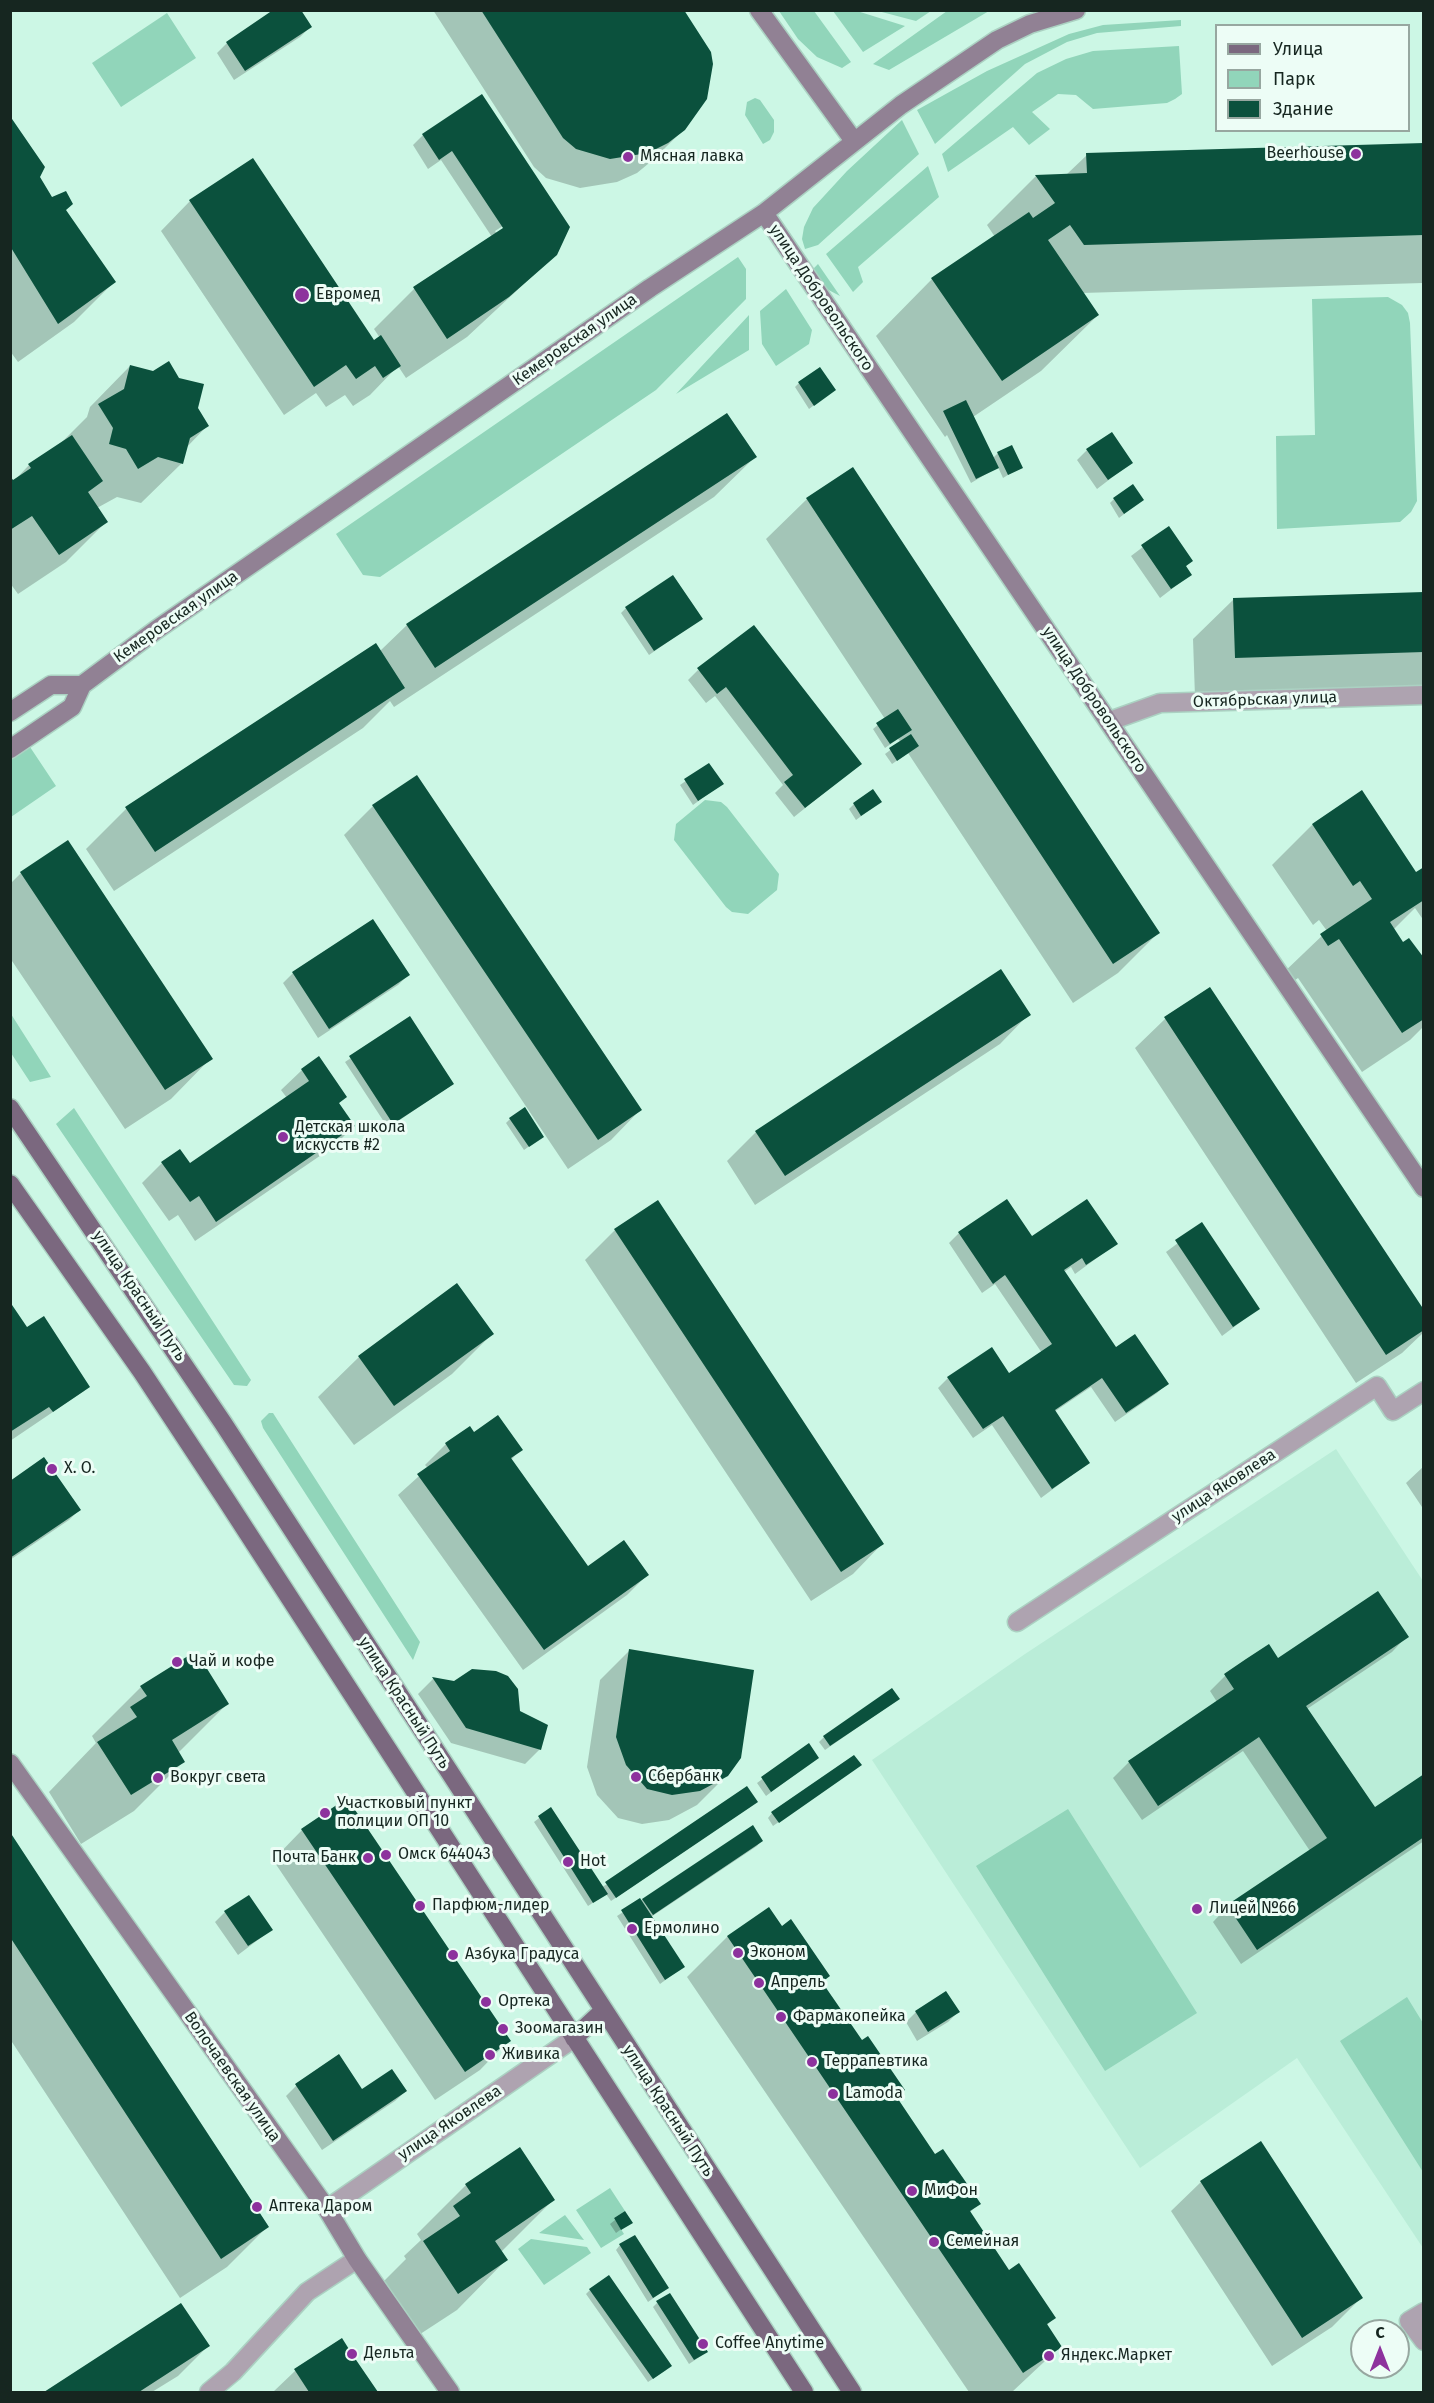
<!DOCTYPE html>
<html>
<head>
<meta charset="utf-8">
<style>
  body { margin:0 }
  #map { position:relative; width:1434px; height:2403px; overflow:hidden; background:#ccf7e5; font-family:"Fira Sans",sans-serif }
  canvas { display:block }
  .frame { position:absolute; inset:0; border:12px solid #162620; pointer-events:none }
  .legend { position:absolute; left:1215px; top:24px; width:195px; height:108px; box-sizing:border-box; background:#edfdf6; border:2px solid #97a7a0; margin:0; padding:8px 10px; list-style:none; font-size:18px; color:#162620 }
  .legend li { display:flex; align-items:center; gap:12px; height:30px }
  .legend b { width:30px; border:2px solid #97a7a0 }
  .north { position:absolute; left:1350px; top:2319px; width:60px; height:60px; box-sizing:border-box; background:#edfdf6; border:2px solid #97a7a0; border-radius:50%; rotate:0deg; font-size:16px; font-weight:700; line-height:24px; text-align:center; color:#162620 }
  .north::after { content:''; display:block; margin:auto; width:21px; height:27px; background:#8d329d; clip-path:polygon(50% 0,100% 100%,50% 72%,0 100%) }
</style>
</head>
<body>
<div id="map">
<canvas width="1434" height="2403"></canvas>
<div class="frame"></div>
<ul class="legend">
<li><b style="height:8px;background:#7b687f"></b>Улица</li>
<li><b style="height:16px;background:#91d5ba"></b>Парк</li>
<li><b style="height:16px;background:#0b513d"></b>Здание</li>
</ul>
<div class="north">С</div>
</div>
<script>
const ctx = document.querySelector('canvas').getContext('2d');
ctx.lineJoin = 'round';
function paint(path, color) { ctx.fillStyle = color; ctx.fill(path, 'evenodd'); }
const poly = rows => new Path2D(rows.map(r => 'M' + r).join(''));
function strokePath(path, color, width, dash) { ctx.strokeStyle = color; ctx.lineWidth = width; ctx.lineCap = dash ? 'butt' : 'round'; ctx.setLineDash(dash || []); ctx.stroke(path); }
function drawText(font, color, halo, rows, align = 'center') {
  ctx.font = font + ' "Fira Sans",sans-serif'; ctx.lineWidth = 6; ctx.setLineDash([]); ctx.textBaseline = 'middle'; ctx.strokeStyle = halo; ctx.fillStyle = color; for (const [text, x, y, turn = 0] of rows) {
    ctx.save(); ctx.translate(x, y); ctx.rotate((+turn || 0) * Math.PI / 180); ctx.textAlign = isNaN(turn) ? turn : align; if (halo) ctx.strokeText(text, 0, 0); ctx.fillText(text, 0, 0); ctx.restore();
  }
}
const built = poly([
  [1336,1449,1423,1581,1423,2248,1297,2058,1140,2168,872,1760,1025,1654]
]);
const green = poly([
  [779,11,814,11,851,62,842,68,817,57,798,39],
  [833,11,857,11,905,26,863,52],
  [878,11,930,10,931,11,916,21],
  [947,11,989,11,889,70,873,64],
  [167,13,196,58,121,107,92,63],
  [1181,20,1181,26,1097,33,1067,42,1025,64,935,144,917,110,987,71,1069,34,1103,25],
  [1179,46,1182,94,1175,99,1167,103,1093,109,1076,95,1058,94,1032,112,1050,129,1029,145,1013,127,948,172,942,154,1037,73,1066,59,1093,51],
  [755,98,760,100,774,120,774,132,770,140,763,144,745,115,747,102],
  [902,120,919,154,818,245,805,249,802,239,804,227,813,208,847,171],
  [928,166,939,197,858,267,863,282,853,292,826,254],
  [738,257,746,269,746,299,656,390,380,577,363,575,336,534],
  [818,264,840,296,821,286,811,271],
  [786,289,812,330,809,344,776,366,762,344,760,311],
  [1388,297,1402,305,1408,313,1410,323,1417,501,1411,512,1400,522,1277,529,1276,436,1315,435,1312,299],
  [749,315,749,350,676,394],
  [30,747,56,786,11,817,11,760],
  [705,800,721,802,727,807,779,874,777,890,748,914,732,912,726,907,674,840,676,824],
  [10,1014,11,1014,51,1077,30,1082,11,1053],
  [74,1108,251,1380,247,1386,234,1385,56,1124],
  [269,1413,273,1413,420,1642,413,1660,263,1428,261,1421],
  [1068,1809,1197,2013,1105,2071,976,1866],
  [1407,1997,1423,2023,1423,2172,1340,2041],
  [610,2188,625,2211,614,2218,624,2234,601,2248,576,2210],
  [565,2215,584,2240,539,2233],
  [531,2239,587,2247,591,2253,544,2285,518,2249]
]);
const shadow = poly([
  [276,10,310,27,300,37,234,80,217,53,227,43],
  [433,10,682,10,684,129,654,159,637,173,617,182,580,188,546,178,534,167],
  [482,97,568,227,556,254,467,337,406,378,398,366,370,395,353,406,345,395,326,407,316,393,284,415,161,231,190,201,253,160,374,342,380,338,374,329,414,289,492,237,441,160,428,169,413,145,423,135],
  [539,203,539,206,497,234,495,231],
  [10,119,38,177,52,199,64,211,114,282,74,322,18,362,10,351],
  [1424,144,1424,312,1423,283,1082,293,1098,315,1041,371,973,417,993,458,998,453,1021,467,1003,478,998,467,971,483,947,435,945,437,876,336,932,279,995,237,987,225,1036,176,1066,175,1087,155],
  [130,366,196,409,207,426,186,448,182,463,141,503,117,497,97,508,106,522,66,562,18,594,10,583,10,478,13,482,29,465,59,445,87,417,90,407],
  [799,383,834,390,809,409,795,387],
  [1087,450,1131,463,1097,489,1077,460],
  [755,457,714,497,394,707,390,701,363,728,114,891,86,849,126,809,375,645,380,651,407,625],
  [807,499,1158,933,1118,973,1073,1003,908,753,892,764,885,754,901,742,898,739,885,748,873,729,885,719,766,539],
  [1114,499,1142,500,1119,518,1110,503],
  [1168,528,1191,561,1185,567,1190,575,1160,598,1131,556],
  [1424,593,1424,690,1195,697,1193,639,1234,599],
  [626,608,701,619,649,655,621,613],
  [698,670,860,764,794,817,775,793,783,785,715,696,706,703,688,680],
  [709,765,722,784,693,805,680,785],
  [1361,792,1416,874,1424,868,1424,921,1415,908,1393,930,1402,944,1424,961,1424,1026,1410,1040,1362,1072,1298,978,1288,985,1281,975,1327,931,1319,920,1313,925,1272,865,1312,825],
  [880,802,856,820,849,809,854,804],
  [373,806,640,1110,611,1140,568,1169,344,835],
  [21,873,211,1058,171,1099,125,1129,10,958,10,884],
  [293,973,408,975,398,985,318,1038,283,983],
  [1210,989,1424,1312,1424,1332,1402,1353,1356,1383,1135,1048,1165,1019],
  [1029,1014,1000,1044,755,1205,727,1161,756,1132],
  [410,1018,453,1084,388,1128,345,1062],
  [302,1070,345,1097,338,1104,354,1126,333,1147,195,1241,178,1215,169,1221,142,1183,162,1163,189,1165,287,1098,281,1090],
  [510,1119,542,1137,524,1150,506,1123],
  [1202,1225,1258,1309,1222,1336,1166,1252],
  [615,1230,882,1544,853,1574,811,1601,585,1260],
  [959,1233,1116,1244,1075,1274,1071,1267,1064,1272,1116,1349,1167,1383,1157,1393,1115,1422,1091,1387,1054,1412,1088,1463,1041,1498,992,1425,973,1438,938,1388,948,1378,1009,1376,1042,1353,995,1284,982,1293,949,1243],
  [457,1285,492,1334,452,1374,354,1445,318,1397,359,1357],
  [10,1305,27,1329,84,1391,10,1441],
  [469,1428,474,1434,521,1449,511,1460,588,1568,647,1575,627,1595,523,1670,398,1495,428,1468,425,1465,446,1444],
  [1424,1466,1424,1510,1406,1483],
  [10,1482,79,1510,69,1520,10,1560],
  [1407,1636,1392,1652,1307,1709,1375,1809,1424,1776,1424,1841,1241,1964,1213,1922,1228,1906,1310,1851,1243,1751,1142,1820,1113,1778,1129,1762,1217,1702,1210,1691,1225,1676,1268,1646,1278,1660],
  [629,1651,727,1775,697,1805,669,1820,642,1824,618,1818,597,1795,587,1767,600,1680],
  [433,1679,454,1683,519,1712,540,1749,525,1764,451,1743,418,1694],
  [141,1687,227,1704,178,1753,183,1762,134,1811,81,1844,49,1792,96,1743,92,1736],
  [892,1690,893,1703,825,1750,819,1742,824,1737],
  [808,1745,817,1758,766,1796,757,1783],
  [860,1765,773,1826,768,1818,772,1813],
  [751,1806,611,1901,606,1894,588,1906,534,1822,551,1809,602,1887],
  [752,1828,761,1841,757,1846,651,1917,683,1967,660,1984,617,1916],
  [302,1830,509,2040,480,2070,435,2100,273,1860],
  [10,1835,268,2226,227,2267,180,2298,10,2039],
  [769,1909,781,1928,828,1976,821,1983,861,2042,903,2089,895,2098,934,2156,979,2204,969,2213,1009,2272,1054,2318,1046,2326,1060,2347,1012,2392,969,2392,687,1977,727,1937],
  [225,1912,271,1930,238,1955,215,1922],
  [946,1993,958,2012,948,2022,917,2041,906,2022,916,2012],
  [339,2057,362,2091,406,2091,395,2101,322,2150,286,2096,296,2086],
  [1201,2182,1361,2298,1332,2327,1272,2366,1171,2211],
  [466,2185,553,2200,501,2252,506,2260,457,2310,408,2342,374,2291,406,2259,404,2256,421,2240,417,2234],
  [615,2220,631,2222,616,2233,610,2224],
  [620,2245,667,2288,662,2292,648,2302,616,2250],
  [590,2290,666,2370,648,2382,586,2294],
  [657,2303,706,2352,701,2356,689,2364,653,2307],
  [181,2305,208,2346,178,2376,152,2392,47,2392],
  [341,2340,376,2392,273,2392,295,2371]
]);
const building = poly([
  [273,10,301,10,312,27,245,71,226,42],
  [481,10,684,10,711,52,713,64,707,99,685,130,668,143,648,153,610,159,576,149,563,138],
  [482,94,570,227,557,255,509,297,447,339,413,287,503,228,452,151,439,160,422,134],
  [10,116,45,167,40,177,52,197,66,191,73,204,66,210,116,282,58,324,10,246],
  [1424,143,1424,235,1084,245,1070,225,1048,240,1099,315,1002,381,931,278,1029,212,1033,218,1055,203,1035,175,1087,173,1086,153],
  [253,158,374,340,381,335,401,366,383,378,375,366,356,379,346,365,314,387,189,200],
  [169,361,179,378,204,384,198,408,209,426,190,438,183,464,158,457,138,469,126,449,109,444,113,428,98,404,124,389,130,365,153,371],
  [820,367,836,390,814,406,798,382],
  [966,400,999,468,976,479,943,411],
  [727,413,757,457,435,668,406,624],
  [1112,432,1133,463,1108,480,1086,449],
  [72,435,103,481,88,492,108,522,59,555,32,516,10,530,10,476,13,480,31,468,28,464],
  [1012,445,1023,468,1008,475,997,452],
  [853,467,1160,933,1113,964,806,498],
  [1133,484,1144,500,1124,514,1113,498],
  [1169,526,1193,561,1186,566,1192,575,1171,589,1141,545],
  [673,575,703,619,654,651,625,607],
  [1424,592,1424,652,1235,658,1233,598],
  [754,625,862,764,805,808,784,782,793,775,726,687,717,694,697,668],
  [376,643,405,688,155,852,125,807],
  [898,709,912,730,890,744,876,723],
  [911,734,919,746,897,761,889,748],
  [709,763,724,784,698,801,684,779],
  [417,775,642,1110,598,1140,372,805],
  [873,789,882,802,861,816,853,803],
  [1362,790,1416,872,1424,867,1424,900,1390,922,1403,942,1409,938,1424,958,1424,1019,1402,1033,1339,939,1328,946,1320,934,1372,899,1360,881,1353,886,1312,824],
  [68,840,213,1059,165,1090,20,872],
  [373,919,410,975,329,1029,292,972],
  [1001,969,1031,1015,785,1176,755,1131],
  [1210,987,1424,1310,1424,1330,1386,1355,1164,1017],
  [410,1016,454,1084,393,1124,349,1056],
  [319,1056,347,1097,339,1103,355,1126,216,1222,199,1196,190,1202,161,1162,180,1149,190,1163,309,1081,301,1069],
  [525,1107,544,1137,529,1147,509,1118],
  [1007,1199,1032,1236,1087,1199,1118,1244,1086,1265,1082,1258,1064,1270,1116,1347,1135,1334,1169,1384,1126,1413,1102,1378,1055,1410,1090,1463,1052,1489,1003,1416,983,1429,947,1377,992,1347,1009,1373,1052,1344,1005,1275,993,1284,958,1232],
  [658,1200,884,1544,841,1572,614,1229],
  [1202,1222,1260,1309,1233,1327,1175,1240],
  [457,1283,494,1334,394,1406,358,1356],
  [10,1302,27,1327,44,1316,90,1387,53,1412,49,1407,10,1432],
  [498,1415,523,1450,511,1458,588,1566,624,1540,649,1575,544,1650,417,1474,450,1451,445,1443,470,1426,474,1432],
  [44,1457,81,1510,10,1558,10,1481],
  [1378,1591,1409,1637,1306,1706,1375,1807,1424,1774,1424,1837,1257,1950,1227,1905,1327,1838,1259,1737,1158,1806,1128,1761,1234,1689,1224,1674,1246,1659,1269,1644,1278,1658],
  [629,1649,754,1670,741,1758,728,1776,700,1791,672,1795,647,1789,626,1765,616,1737],
  [196,1651,229,1704,172,1740,185,1762,131,1795,97,1742,137,1717,130,1707,147,1696,140,1686],
  [472,1669,496,1671,508,1676,518,1689,520,1711,548,1725,541,1750,466,1728,432,1677,454,1681],
  [892,1688,900,1699,830,1746,823,1736],
  [809,1743,819,1758,771,1792,761,1777],
  [854,1755,862,1765,779,1823,771,1812],
  [747,1786,758,1802,616,1898,605,1882],
  [347,1798,511,2041,465,2072,301,1829],
  [551,1807,608,1894,593,1903,538,1816],
  [753,1825,763,1841,653,1915,642,1899],
  [10,1832,269,2227,221,2259,10,1937],
  [249,1895,273,1930,248,1946,224,1911],
  [640,1898,685,1967,665,1980,621,1910],
  [769,1907,782,1926,791,1919,830,1976,822,1982,862,2040,868,2036,905,2090,896,2096,935,2154,943,2149,981,2204,970,2211,1009,2270,1019,2263,1056,2318,1047,2324,1062,2347,1023,2373,727,1936],
  [946,1991,960,2012,928,2032,915,2011],
  [339,2054,362,2089,392,2069,407,2091,333,2141,295,2084],
  [1261,2141,1363,2298,1302,2338,1200,2181],
  [520,2147,555,2200,495,2241,508,2260,458,2294,423,2241,460,2216,453,2206,471,2193,465,2184],
  [625,2211,633,2223,621,2230,614,2218],
  [635,2235,669,2288,653,2298,619,2244],
  [609,2275,672,2366,653,2379,589,2289],
  [670,2293,708,2352,694,2360,656,2301],
  [181,2303,210,2346,139,2392,44,2392],
  [342,2338,352,2354,378,2392,309,2392,294,2369]
]);
const street = poly([
  [1110,721,1160,703,1424,695],
  [1017,1622,1377,1386,1393,1411,1424,1391],
  [327,2209,574,2038],
  [1424,2312,1409,2321,1424,2341],
  [209,2392,233,2372,307,2292,357,2259]
]);
const secondary = poly([
  [759,10,854,141],
  [764,213,1424,1188],
  [10,712,51,685,82,685],
  [10,749,72,707,82,685,156,630,650,288,764,213,901,105,997,40,1030,24,1076,10],
  [10,1763,327,2209,357,2259,450,2392]
]);
const primary = poly([
  [10,1108,223,1423,852,2392],
  [10,1184,142,1372,225,1498,804,2392],
  [574,2038,603,2011]
]);
const markers = [
  [1356,154,6,"#8d329d"],
  [628,157,6,"#8d329d"],
  [302,295,8,"#8d329d"],
  [283,1137,6,"#8d329d"],
  [52,1469,6,"#8d329d"],
  [177,1662,6,"#8d329d"],
  [636,1777,6,"#8d329d"],
  [158,1778,6,"#8d329d"],
  [325,1813,6,"#8d329d"],
  [386,1855,6,"#8d329d"],
  [368,1858,6,"#8d329d"],
  [568,1862,6,"#8d329d"],
  [420,1906,6,"#8d329d"],
  [1197,1909,6,"#8d329d"],
  [632,1929,6,"#8d329d"],
  [738,1953,6,"#8d329d"],
  [453,1955,6,"#8d329d"],
  [759,1983,6,"#8d329d"],
  [486,2002,6,"#8d329d"],
  [781,2017,6,"#8d329d"],
  [503,2029,6,"#8d329d"],
  [490,2055,6,"#8d329d"],
  [812,2062,6,"#8d329d"],
  [833,2094,6,"#8d329d"],
  [912,2191,6,"#8d329d"],
  [257,2207,6,"#8d329d"],
  [934,2242,6,"#8d329d"],
  [703,2344,6,"#8d329d"],
  [352,2354,6,"#8d329d"],
  [1049,2356,6,"#8d329d"]
];
const poiNames = [
  ["Beerhouse",1344,154,"right"],
  ["Мясная лавка",640,157],
  ["Евромед",316,295],
  ["Детская школа",295,1128],
  ["искусств #2",295,1146],
  ["X. O.",64,1469],
  ["Чай и кофе",189,1662],
  ["Сбербанк",648,1777],
  ["Вокруг света",170,1778],
  ["Участковый пункт",337,1804],
  ["полиции ОП 10",337,1822],
  ["Омск 644043",398,1855],
  ["Почта Банк",356,1858,"right"],
  ["Hot",580,1862],
  ["Парфюм-лидер",432,1906],
  ["Лицей №66",1209,1909],
  ["Ермолино",644,1929],
  ["Эконом",750,1953],
  ["Азбука Градуса",465,1955],
  ["Апрель",771,1983],
  ["Ортека",498,2002],
  ["Фармакопейка",793,2017],
  ["Зоомагазин",515,2029],
  ["Живика",502,2055],
  ["Террапевтика",824,2062],
  ["Lamoda",845,2094],
  ["МиФон",924,2191],
  ["Аптека Даром",269,2207],
  ["Семейная",946,2242],
  ["Coffee Anytime",715,2344],
  ["Дельта",364,2354],
  ["Яндекс.Маркет",1061,2356]
];
const streetNames = [
  ["улица Добровольского",821,298,56],
  ["Кемеровская улица",575,340,-35],
  ["Кемеровская улица",176,617,-35],
  ["улица Добровольского",1094,700,56],
  ["Октябрьская улица",1265,700,-2],
  ["улица Красный Путь",139,1296,56],
  ["улица Яковлева",1224,1486,-33],
  ["улица Красный Путь",404,1703,57],
  ["Волочаевская улица",232,2077,55],
  ["улица Красный Путь",668,2111,57],
  ["улица Яковлева",450,2123,-34]
];
paint(built, '#baedd8');
paint(green, '#91d5ba');
paint(shadow, '#0003');
paint(building, '#0b513d');
strokePath(street, '#abd1c2', 21);
strokePath(secondary, '#abd1c2', 21);
strokePath(primary, '#abd1c2', 21);
strokePath(street, '#aea3b0', 18);
strokePath(secondary, '#918194', 18);
strokePath(primary, '#7b687f', 18);
for (const [x, y, r, color] of markers) { const dot = new Path2D(); dot.arc(x, y, r, 0, 2 * Math.PI); ctx.fillStyle = color; ctx.fill(dot); strokePath(dot, '#edfdf6', 2); }
drawText('16px', '#162620', '#edfdf6', poiNames, 'left');
drawText('16px', '#162620', '#edfdf6', streetNames);
</script>
</body>
</html>
